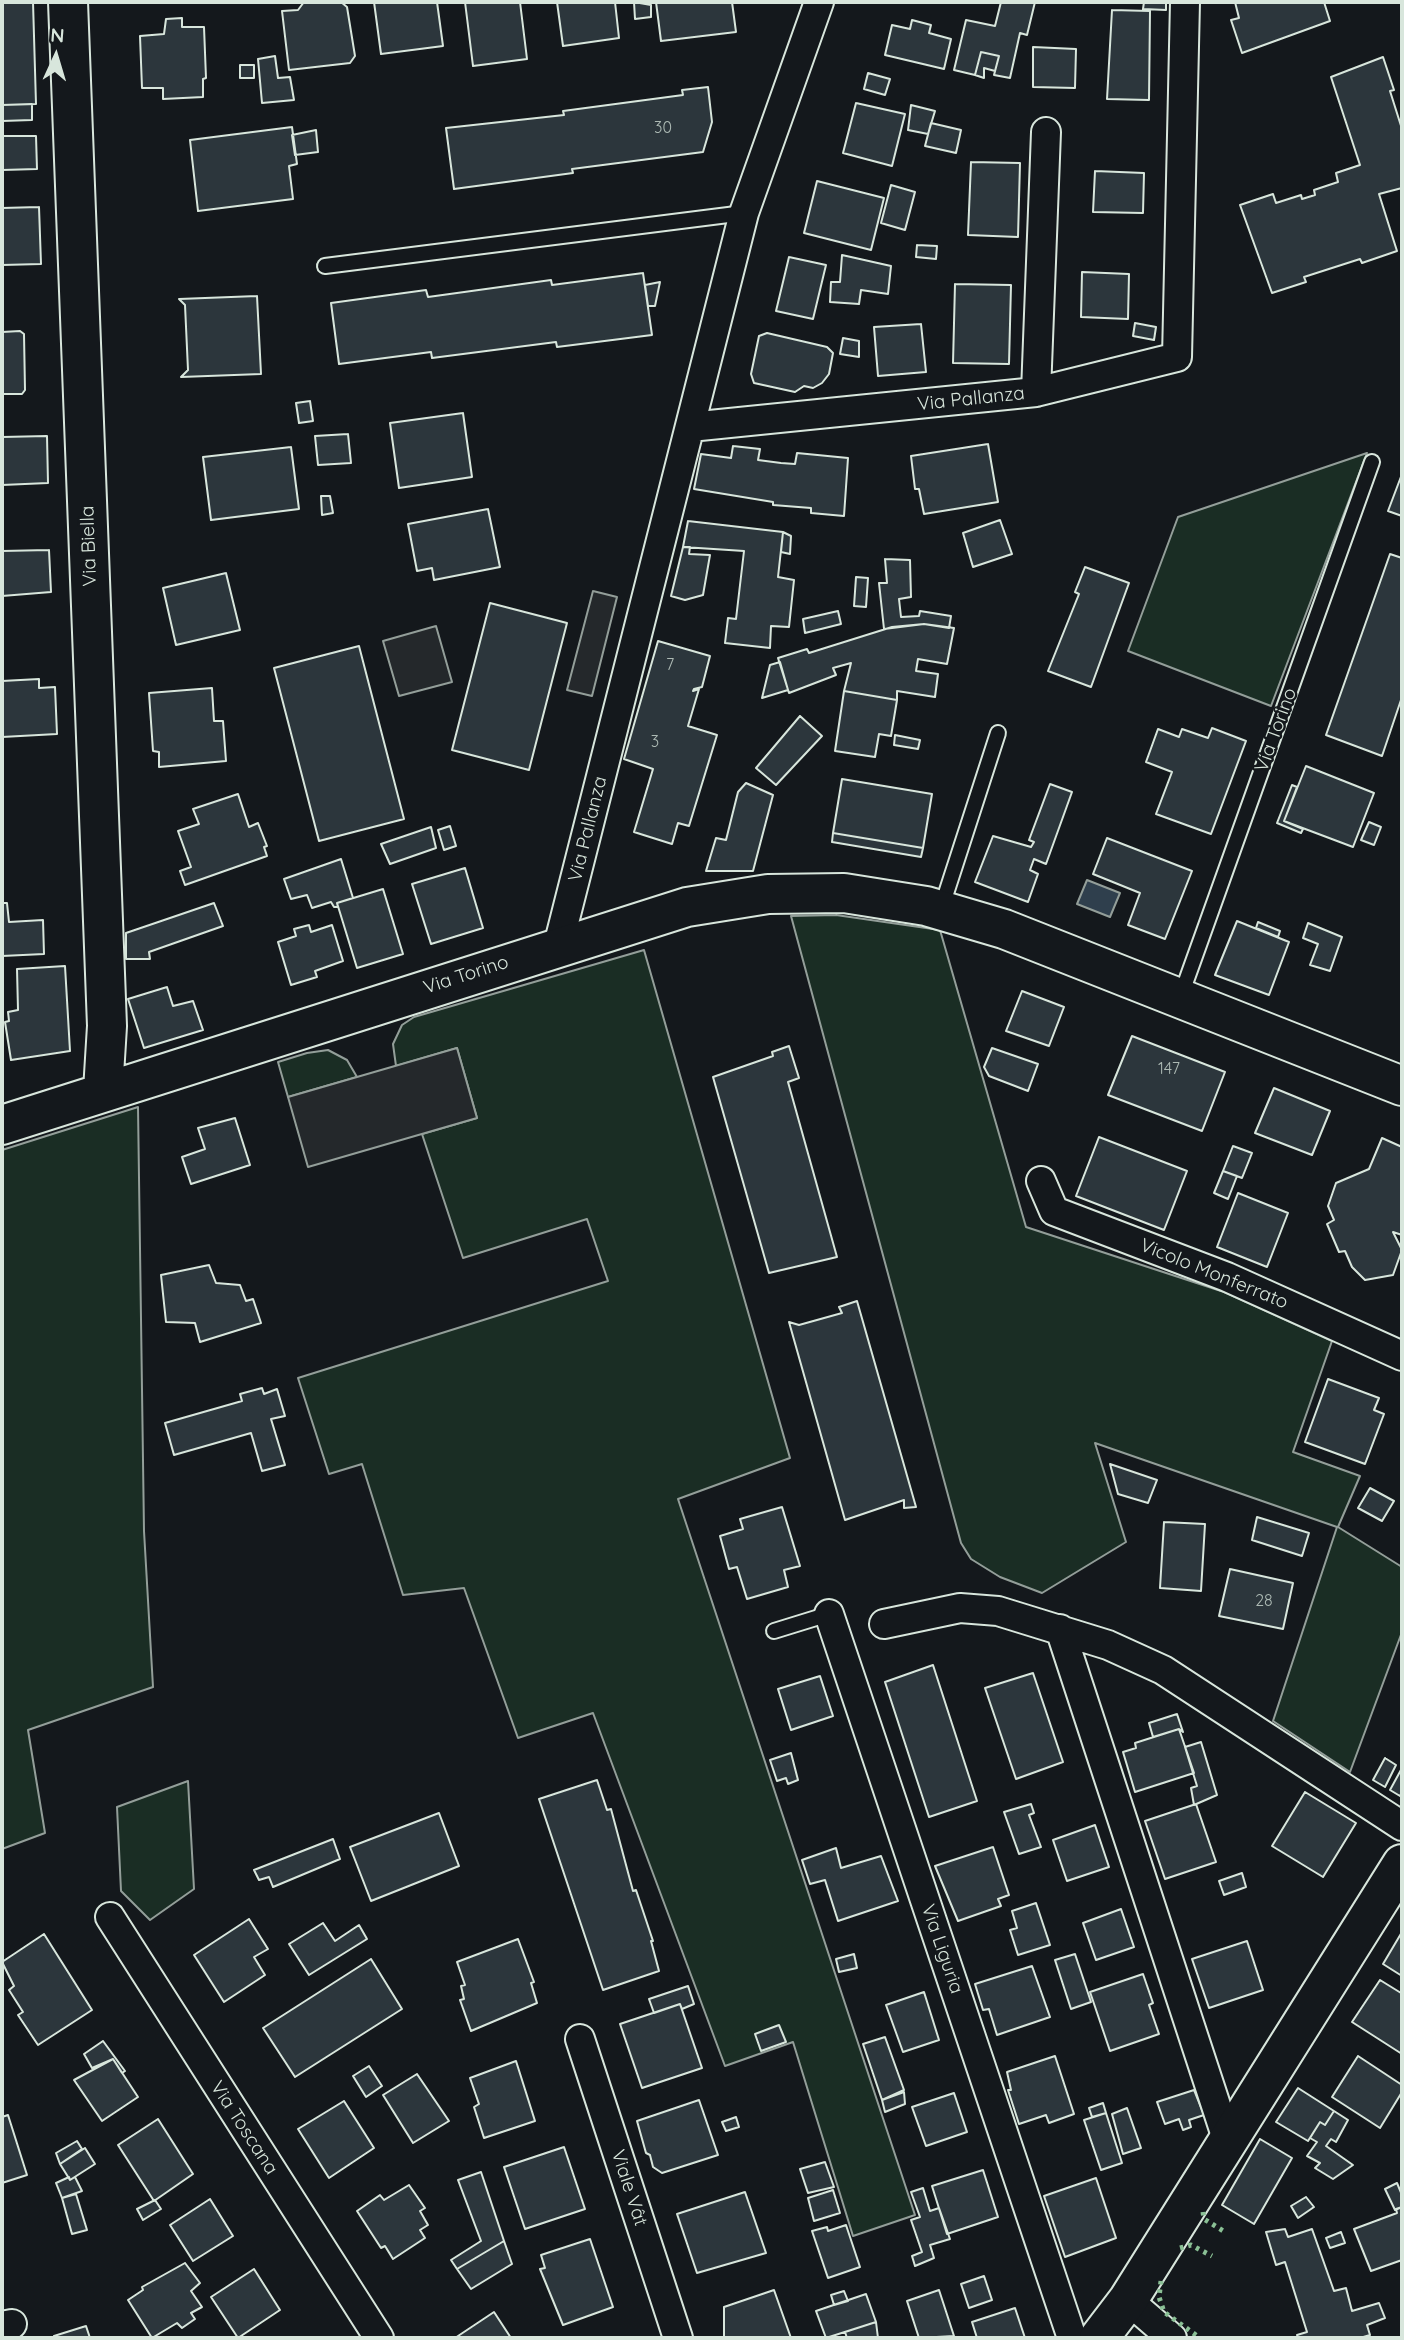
<!DOCTYPE html>
<html>
<head>
<meta charset="utf-8">
<style>
  body { margin:0 }
  #map { position:relative; width:1404px; height:2340px; overflow:hidden; background:#14181c; font-family:Quicksand,sans-serif }
  canvas { display:block }
  .frame { position:absolute; inset:0; border:4px solid #d8e6dc; pointer-events:none }
  .north { position:absolute; left:21px; top:21px; width:70px; height:70px; -webkit-text-stroke:5px #14181c; paint-order:stroke; rotate:4deg; font-size:19px; font-weight:700; line-height:28px; text-align:center; color:#d8e6dc }
  .north::after { content:''; display:block; margin:auto; width:24px; height:32px; background:#d8e6dc; clip-path:polygon(50% 0,100% 100%,50% 72%,0 100%) }
</style>
</head>
<body>
<div id="map">
<canvas width="1404" height="2340"></canvas>
<div class="frame"></div>
<div class="north">N</div>
</div>
<script>
const ctx = document.querySelector('canvas').getContext('2d');
ctx.lineJoin = 'round';
function paint(path, color) { ctx.fillStyle = color; ctx.fill(path, 'evenodd'); }
const poly = rows => new Path2D(rows.map(r => 'M' + r).join(''));
function strokePath(path, color, width, dash) { ctx.strokeStyle = color; ctx.lineWidth = width; ctx.lineCap = dash ? 'butt' : 'round'; ctx.setLineDash(dash || []); ctx.stroke(path); }
function drawText(font, color, halo, rows, align = 'center') {
  ctx.font = font + ' Quicksand,sans-serif'; ctx.lineWidth = 5; ctx.setLineDash([]); ctx.textBaseline = 'middle'; ctx.strokeStyle = halo; ctx.fillStyle = color; for (const [text, x, y, turn = 0] of rows) {
    ctx.save(); ctx.translate(x, y); ctx.rotate((+turn || 0) * Math.PI / 180); ctx.textAlign = isNaN(turn) ? turn : align; if (halo) ctx.strokeText(text, 0, 0); ctx.fillText(text, 0, 0); ctx.restore();
  }
}
const green = poly([
  [1367,453,1271,706,1128,651,1178,517,1367,453],
  [836,915,940,930,1026,1227,1224,1292,1332,1341,1293,1452,1360,1476,1338,1527,1402,1567,1402,1632,1350,1772,1273,1721,1337,1527,1095,1443,1126,1542,1042,1593,1000,1577,971,1559,961,1543,791,916,836,915],
  [644,950,790,1458,678,1499,915,2215,853,2236,793,2042,725,2066,593,1713,518,1738,464,1588,403,1595,362,1464,329,1474,298,1378,608,1281,587,1219,463,1258,422,1134,477,1118,457,1048,396,1066,393,1044,402,1025,414,1017,644,950],
  [328,1050,347,1060,357,1077,288,1097,278,1062,307,1053,328,1050],
  [138,1107,144,1531,153,1687,28,1730,45,1833,2,1849,2,1150,138,1107],
  [188,1781,194,1889,150,1920,121,1891,117,1807,188,1781]
]);
const parking = poly([
  [593,591,617,597,592,696,567,690,593,591],
  [436,626,452,682,399,696,383,641,436,626],
  [457,1048,477,1118,308,1167,288,1097,457,1048]
]);
const water = poly([
  [1087,880,1120,893,1110,917,1077,904,1087,880]
]);
const building = poly([
  [2,2,33,2,36,104,2,105,2,2],
  [304,2,341,2,347,7,355,56,350,63,289,70,282,11,298,10,304,2],
  [374,2,437,2,443,46,381,54,374,2],
  [465,2,520,2,527,59,473,66,465,2],
  [557,2,615,2,619,38,563,46,557,2],
  [634,2,651,5,651,17,635,19,634,2],
  [656,2,732,2,736,32,661,41,656,2],
  [1001,2,1035,2,1027,35,1020,33,1010,78,994,75,999,56,981,52,975,75,954,70,966,20,995,26,1001,2],
  [1144,2,1166,2,1166,10,1143,9,1144,2],
  [1235,2,1324,2,1330,21,1242,53,1231,20,1239,18,1235,2],
  [1112,10,1150,11,1149,100,1107,99,1112,10],
  [182,18,182,27,204,27,206,78,203,79,203,97,163,99,163,88,142,88,140,36,164,34,166,19,182,18],
  [912,20,931,25,929,33,951,39,944,69,885,55,892,25,910,29,912,20],
  [1033,47,1076,49,1075,88,1033,87,1033,47],
  [981,52,999,56,995,71,984,68,984,78,975,75,981,52],
  [275,56,278,78,290,77,294,100,262,103,258,59,275,56],
  [1383,57,1394,90,1390,91,1402,129,1402,188,1379,194,1397,251,1362,263,1360,259,1304,277,1306,282,1272,293,1240,205,1273,194,1276,203,1301,195,1302,199,1315,195,1314,190,1338,182,1336,173,1360,165,1331,77,1383,57],
  [240,65,254,65,254,78,240,78,240,65],
  [868,73,890,79,885,95,864,89,868,73],
  [708,87,712,122,703,152,572,169,573,173,454,189,446,128,564,115,563,111,683,95,682,90,708,87],
  [856,103,905,114,892,166,843,153,856,103],
  [32,104,32,120,2,121,2,105,32,104],
  [911,105,935,111,928,134,908,130,911,105],
  [931,123,961,130,956,153,925,146,931,123],
  [292,127,297,164,289,166,293,199,198,211,190,140,292,127],
  [316,130,318,152,295,155,292,135,316,130],
  [2,136,36,136,37,169,2,170,2,136],
  [971,162,1020,163,1018,237,968,235,971,162],
  [1095,171,1144,173,1143,213,1093,212,1095,171],
  [817,181,884,198,871,250,804,233,817,181],
  [891,185,915,192,905,230,881,223,891,185],
  [39,207,41,264,2,265,2,208,39,207],
  [917,245,937,246,936,259,916,257,917,245],
  [842,255,891,266,888,294,861,290,859,304,830,302,831,282,840,282,842,255],
  [789,257,826,265,813,319,776,311,789,257],
  [1082,272,1129,274,1128,319,1081,317,1082,272],
  [643,273,652,335,557,347,556,342,432,358,431,352,339,364,331,303,426,290,428,297,551,280,552,285,643,273],
  [660,282,655,306,648,306,645,285,660,282],
  [955,284,1011,285,1009,364,953,363,955,284],
  [257,296,261,374,181,377,188,370,185,305,179,299,257,296],
  [1135,323,1156,327,1154,340,1133,336,1135,323],
  [921,324,926,372,878,376,874,327,921,324],
  [20,331,24,334,25,390,22,394,2,394,2,332,20,331],
  [767,333,827,347,833,353,829,374,822,383,813,388,804,386,795,392,754,383,751,374,759,336,767,333],
  [843,338,859,341,859,357,840,354,843,338],
  [310,401,313,421,299,423,296,403,310,401],
  [463,413,472,477,399,488,390,423,463,413],
  [348,434,351,463,318,465,315,436,348,434],
  [47,436,48,483,2,485,2,437,47,436],
  [988,444,998,502,924,514,919,489,915,489,911,456,988,444],
  [733,446,760,449,758,460,781,463,795,464,797,453,848,458,844,516,811,513,811,508,773,505,773,502,694,489,701,454,731,458,733,446],
  [291,447,299,509,211,520,203,457,291,447],
  [1402,474,1402,516,1388,511,1402,474],
  [321,496,330,496,333,513,322,515,321,496],
  [488,509,500,567,434,580,432,568,417,571,408,524,488,509],
  [1000,520,1012,554,973,567,963,533,1000,520],
  [688,521,783,532,778,577,794,580,789,627,771,626,770,648,725,643,728,618,736,619,744,551,683,547,688,521],
  [783,532,791,536,790,554,781,552,783,532],
  [683,547,690,547,689,554,710,555,703,595,685,600,671,596,683,547],
  [49,550,51,592,2,596,2,551,49,550],
  [1390,554,1402,558,1402,697,1382,756,1326,735,1390,554],
  [885,559,910,560,911,597,899,599,901,617,919,616,920,611,951,616,949,628,924,624,884,629,879,583,887,583,885,559],
  [1085,567,1129,583,1091,687,1048,671,1079,594,1075,592,1085,567],
  [226,573,240,630,176,645,163,588,226,573],
  [856,577,868,578,866,607,854,606,856,577],
  [490,603,567,623,529,770,452,750,490,603],
  [838,611,841,624,805,633,803,619,838,611],
  [924,624,954,628,947,664,918,659,916,671,938,674,935,697,897,691,897,700,844,691,851,663,833,668,836,675,789,693,778,658,807,649,809,653,892,627,924,624],
  [658,641,710,656,702,687,694,689,693,691,699,689,688,726,717,735,689,826,678,823,672,844,634,832,653,769,624,759,658,641],
  [359,646,404,819,319,841,274,668,359,646],
  [780,662,788,690,762,698,770,665,780,662],
  [39,679,39,688,55,687,57,734,2,737,2,681,39,679],
  [212,688,214,721,223,721,226,761,159,767,159,752,153,751,149,693,212,688],
  [844,691,897,700,891,736,879,734,875,757,835,751,844,691],
  [800,716,822,736,776,785,756,768,800,716],
  [1212,728,1246,741,1211,834,1156,814,1172,772,1146,762,1158,729,1179,737,1182,729,1208,738,1212,728],
  [895,735,920,740,918,749,894,745,895,735],
  [1306,766,1374,793,1353,847,1284,821,1306,766],
  [842,779,932,794,923,848,833,833,842,779],
  [746,783,773,795,753,871,706,871,716,838,726,840,738,792,746,783],
  [1050,784,1072,792,1046,864,1034,859,1030,870,1038,874,1028,902,975,882,993,836,1031,847,1034,842,1029,840,1050,784],
  [1292,785,1297,787,1284,821,1303,829,1301,833,1277,823,1292,785],
  [238,794,249,827,258,823,267,846,264,847,267,856,185,885,180,871,191,867,178,831,199,824,193,809,238,794],
  [1369,822,1381,827,1374,845,1361,840,1369,822],
  [450,826,456,846,444,850,438,830,450,826],
  [431,827,436,848,390,864,381,844,431,827],
  [833,833,923,848,921,857,832,842,833,833],
  [1107,838,1192,871,1165,939,1128,925,1140,893,1093,874,1107,838],
  [341,859,353,898,337,903,338,907,334,907,331,902,312,908,307,895,291,899,284,879,341,859],
  [465,868,483,928,431,944,412,884,465,868],
  [383,889,403,954,357,968,337,903,383,889],
  [2,903,7,903,9,922,43,920,44,954,2,956,2,903],
  [214,903,223,926,149,952,150,959,126,959,126,933,214,903],
  [1237,921,1289,942,1269,995,1215,975,1237,921],
  [1258,922,1280,931,1278,937,1256,928,1258,922],
  [1308,923,1342,937,1330,971,1310,965,1318,944,1303,938,1308,923],
  [309,925,311,932,332,925,343,961,315,971,317,977,291,985,278,942,296,936,294,929,309,925],
  [65,966,70,1051,11,1060,5,1022,9,1021,8,1012,18,1010,17,969,65,966],
  [167,987,173,1006,193,1001,203,1030,144,1048,128,999,167,987],
  [1022,991,1064,1007,1049,1046,1006,1031,1022,991],
  [1132,1036,1225,1072,1202,1131,1108,1095,1132,1036],
  [789,1046,799,1078,788,1082,837,1257,769,1273,713,1077,773,1056,772,1052,789,1046],
  [992,1048,1038,1064,1028,1091,989,1076,984,1067,992,1048],
  [1274,1088,1330,1111,1312,1155,1255,1133,1274,1088],
  [235,1118,250,1165,191,1184,182,1157,205,1149,198,1128,235,1118],
  [1099,1137,1187,1171,1164,1230,1076,1196,1099,1137],
  [1382,1138,1402,1147,1402,1235,1393,1232,1402,1250,1393,1275,1365,1280,1352,1267,1345,1251,1339,1252,1327,1224,1334,1220,1328,1206,1336,1183,1369,1169,1382,1138],
  [1233,1146,1252,1153,1242,1178,1223,1171,1233,1146],
  [1223,1171,1237,1176,1228,1199,1214,1193,1223,1171],
  [1238,1193,1288,1213,1267,1267,1217,1247,1238,1193],
  [209,1265,216,1283,240,1285,246,1301,253,1299,261,1323,200,1342,195,1323,166,1322,161,1275,209,1265],
  [857,1301,916,1507,904,1508,904,1500,845,1520,789,1322,799,1325,842,1313,839,1307,857,1301],
  [1328,1379,1379,1398,1374,1410,1384,1414,1365,1464,1305,1442,1328,1379],
  [262,1388,264,1394,277,1389,285,1416,271,1419,285,1465,262,1471,251,1433,174,1455,165,1423,242,1401,240,1394,262,1388],
  [1110,1464,1157,1480,1148,1503,1118,1494,1110,1464],
  [1370,1488,1394,1501,1382,1521,1358,1508,1370,1488],
  [782,1507,800,1566,784,1570,788,1587,747,1599,737,1567,729,1569,720,1536,743,1529,740,1519,782,1507],
  [1257,1517,1309,1533,1302,1556,1252,1540,1257,1517],
  [1164,1522,1205,1524,1201,1591,1160,1588,1164,1522],
  [1230,1569,1293,1583,1283,1629,1219,1616,1230,1569],
  [933,1665,977,1801,929,1817,885,1682,933,1665],
  [1033,1673,1063,1762,1016,1779,985,1688,1033,1673],
  [820,1676,833,1716,791,1730,778,1689,820,1676],
  [1177,1714,1183,1732,1179,1729,1153,1737,1149,1723,1177,1714],
  [1179,1729,1194,1773,1135,1792,1123,1752,1136,1748,1135,1743,1179,1729],
  [1201,1742,1217,1795,1194,1805,1191,1788,1197,1786,1185,1747,1201,1742],
  [791,1753,798,1780,788,1784,786,1778,777,1781,770,1760,791,1753],
  [1385,1758,1396,1765,1385,1787,1373,1780,1385,1758],
  [1402,1768,1402,1792,1400,1796,1390,1790,1402,1768],
  [597,1780,607,1810,611,1809,633,1891,636,1890,653,1941,651,1941,659,1971,603,1990,539,1799,597,1780],
  [1305,1792,1356,1823,1323,1877,1272,1846,1305,1792],
  [1031,1804,1034,1813,1029,1815,1041,1847,1019,1854,1004,1812,1031,1804],
  [1196,1804,1216,1862,1165,1879,1145,1821,1196,1804],
  [439,1813,459,1866,371,1901,350,1847,439,1813],
  [1095,1825,1109,1867,1067,1881,1053,1840,1095,1825],
  [333,1839,340,1859,273,1887,269,1877,259,1880,254,1870,333,1839],
  [993,1847,1009,1895,998,1899,1001,1906,958,1921,935,1866,993,1847],
  [836,1848,841,1868,881,1856,898,1901,838,1921,825,1880,810,1884,802,1860,836,1848],
  [1242,1873,1246,1887,1224,1895,1219,1881,1242,1873],
  [1036,1903,1050,1945,1018,1955,1010,1930,1017,1928,1012,1911,1036,1903],
  [1121,1909,1134,1947,1096,1960,1083,1923,1121,1909],
  [249,1919,268,1949,254,1957,265,1975,224,2002,194,1955,249,1919],
  [323,1923,335,1941,359,1925,367,1939,309,1975,289,1944,323,1923],
  [1402,1932,1402,1976,1383,1964,1402,1932],
  [44,1934,92,2010,38,2045,18,2015,23,2012,9,1990,14,1986,2,1962,44,1934],
  [518,1939,534,1982,531,1983,537,2003,471,2031,460,2000,464,1999,461,1986,465,1985,457,1962,518,1939],
  [1247,1941,1263,1990,1209,2008,1192,1959,1247,1941],
  [854,1954,857,1968,839,1972,836,1959,854,1954],
  [1075,1954,1091,2002,1071,2009,1055,1960,1075,1954],
  [371,1959,402,2009,295,2077,263,2028,371,1959],
  [1032,1966,1050,2017,997,2035,989,2009,983,2010,975,1984,1032,1966],
  [1143,1974,1153,2003,1149,2005,1159,2034,1110,2051,1090,1992,1143,1974],
  [1380,1980,1401,1993,1402,2054,1352,2022,1380,1980],
  [688,1986,694,2004,682,2009,680,2004,654,2013,649,1999,688,1986],
  [924,1992,939,2040,903,2052,886,2005,924,1992],
  [680,2004,702,2068,642,2088,620,2024,680,2004],
  [779,2025,786,2042,761,2051,755,2034,779,2025],
  [885,2037,904,2090,882,2100,863,2044,885,2037],
  [103,2041,125,2071,122,2073,113,2059,92,2068,84,2054,103,2041],
  [1055,2056,1074,2114,1049,2123,1046,2115,1019,2124,1008,2090,1011,2090,1007,2072,1055,2056],
  [1358,2056,1402,2085,1402,2092,1380,2128,1332,2097,1358,2056],
  [113,2059,138,2097,102,2121,74,2080,113,2059],
  [516,2061,535,2121,484,2138,474,2107,479,2104,470,2078,516,2061],
  [369,2066,382,2086,366,2097,353,2076,369,2066],
  [417,2074,449,2121,413,2143,383,2095,417,2074],
  [1298,2088,1334,2111,1325,2125,1320,2122,1308,2141,1276,2122,1298,2088],
  [1194,2090,1204,2115,1189,2120,1191,2127,1183,2130,1179,2119,1165,2124,1157,2102,1194,2090],
  [904,2092,905,2104,885,2112,882,2100,904,2092],
  [954,2093,967,2132,926,2146,912,2107,954,2093],
  [699,2100,718,2155,662,2173,653,2167,650,2155,646,2153,637,2121,699,2100],
  [344,2101,374,2148,329,2178,298,2129,344,2101],
  [1103,2103,1106,2113,1092,2117,1089,2108,1103,2103],
  [1127,2108,1141,2148,1123,2154,1112,2114,1127,2108],
  [1334,2111,1348,2120,1336,2142,1331,2139,1326,2146,1353,2165,1333,2179,1315,2168,1320,2163,1307,2156,1317,2142,1310,2138,1320,2122,1325,2125,1334,2111],
  [1106,2113,1122,2163,1101,2170,1084,2120,1106,2113],
  [8,2115,27,2175,2,2183,2,2117,8,2115],
  [736,2117,739,2127,726,2131,722,2122,736,2117],
  [158,2119,193,2174,154,2201,118,2145,158,2119],
  [1260,2139,1292,2158,1254,2224,1222,2205,1260,2139],
  [77,2141,82,2149,60,2164,56,2153,77,2141],
  [564,2147,585,2209,525,2229,504,2167,564,2147],
  [85,2148,95,2164,70,2180,60,2164,85,2148],
  [825,2162,834,2187,808,2193,800,2169,825,2162],
  [983,2170,998,2217,947,2234,932,2186,983,2170],
  [481,2172,504,2241,457,2269,451,2260,481,2241,458,2180,481,2172],
  [69,2177,70,2180,75,2177,82,2191,62,2198,56,2183,69,2177],
  [1096,2178,1116,2238,1065,2257,1044,2196,1096,2178],
  [1397,2183,1402,2195,1402,2207,1395,2210,1385,2189,1397,2183],
  [409,2185,425,2208,420,2211,428,2225,420,2230,425,2238,393,2259,385,2246,381,2248,357,2211,380,2195,384,2200,409,2185],
  [923,2188,930,2211,939,2208,950,2239,930,2245,934,2258,915,2266,912,2256,922,2252,911,2220,920,2217,911,2192,923,2188],
  [833,2190,840,2213,814,2221,808,2198,833,2190],
  [745,2192,766,2253,697,2273,677,2214,745,2192],
  [76,2194,87,2230,72,2234,62,2198,76,2194],
  [1306,2197,1314,2207,1298,2218,1291,2206,1306,2197],
  [210,2199,233,2236,193,2261,170,2225,210,2199],
  [155,2200,161,2209,143,2220,137,2209,155,2200],
  [1402,2207,1402,2260,1371,2271,1354,2229,1397,2213,1396,2209,1402,2207],
  [846,2225,860,2267,828,2278,812,2231,827,2227,828,2231,846,2225],
  [1285,2229,1288,2237,1312,2229,1334,2291,1346,2288,1352,2311,1379,2303,1385,2318,1367,2325,1370,2335,1360,2338,1298,2338,1297,2335,1307,2332,1285,2262,1276,2265,1266,2232,1285,2229],
  [1341,2232,1345,2243,1330,2248,1326,2238,1341,2232],
  [590,2239,613,2307,563,2325,540,2269,545,2268,541,2255,590,2239],
  [504,2241,512,2264,471,2289,457,2269,504,2241],
  [185,2263,200,2283,191,2291,202,2307,191,2313,195,2319,182,2328,177,2323,152,2338,128,2300,143,2290,142,2287,185,2263],
  [254,2269,280,2310,238,2338,211,2297,254,2269],
  [984,2276,992,2300,969,2308,961,2284,984,2276],
  [774,2290,791,2338,724,2338,724,2307,774,2290],
  [939,2290,954,2336,919,2338,907,2301,939,2290],
  [844,2291,848,2301,834,2305,831,2295,844,2291],
  [866,2294,876,2322,826,2338,816,2311,866,2294],
  [1015,2308,1025,2338,977,2338,972,2322,1015,2308],
  [494,2312,511,2338,455,2338,494,2312],
  [876,2322,878,2338,847,2338,845,2332,876,2322],
  [86,2326,90,2338,55,2338,54,2336,86,2326]
]);
const service = poly([
  [325,266,744,213],
  [941,909,998,733],
  [1180,998,1372,462],
  [774,1631,829,1614]
]);
const minor = poly([
  [1036,392,1177,357,1185,2],
  [690,427,1036,392,1046,132],
  [558,946,744,213,819,2],
  [1041,1181,1054,1211,1227,1277,1402,1356],
  [829,1614,1072,2338],
  [884,1624,960,1608,998,1611,1108,1645,1163,1670,1402,1826],
  [1060,1629,1228,2142],
  [110,1917,379,2338],
  [580,2039,678,2338],
  [1128,2300,1172,2338],
  [2,2326,12,2324]
]);
const secondary = poly([
  [68,2,107,1026,103,1091],
  [2,1125,687,907,768,894,844,893,926,906,1004,929,1402,1086],
  [1099,2338,1128,2300,1402,1864]
]);
const hedge = poly([
  [1203,2212,1204,2219,1225,2232],
  [1180,2248,1191,2245,1212,2256],
  [1161,2281,1159,2297,1164,2312,1200,2338]
]);
const numberNames = [
  ["30",663,128],
  ["7",670,665],
  ["3",655,742],
  ["147",1169,1069],
  ["28",1264,1601]
];
const streetNames = [
  ["Via Pallanza",971,399,-6],
  ["Via Biella",89,546,-92],
  ["Via Torino",1276,730,-70],
  ["Via Pallanza",588,829,-76],
  ["Via Torino",466,975,-18],
  ["Vicolo Monferrato",1214,1274,22],
  ["Via Liguria",942,1949,71],
  ["Via Toscana",244,2128,57],
  ["Viale Vât",629,2188,72]
];
paint(green, '#1a2d24');
strokePath(green, '#939e99', 2);
paint(parking, '#24282b');
strokePath(parking, '#939e99', 2);
paint(water, '#2f3f4d');
strokePath(water, '#939e99', 2);
paint(building, '#2c363c');
strokePath(building, '#d8e6dc', 2);
strokePath(service, '#d8e6dc', 18);
strokePath(minor, '#d8e6dc', 32);
strokePath(secondary, '#d8e6dc', 42);
strokePath(service, '#14181c', 14);
strokePath(minor, '#14181c', 28);
strokePath(secondary, '#14181c', 38);
strokePath(hedge, '#8ac095', 5, [3.5, 5]);
drawText('16px', '#adbab4', null, numberNames);
drawText('19px', '#d8e6dc', '#14181c', streetNames);
</script>
</body>
</html>
